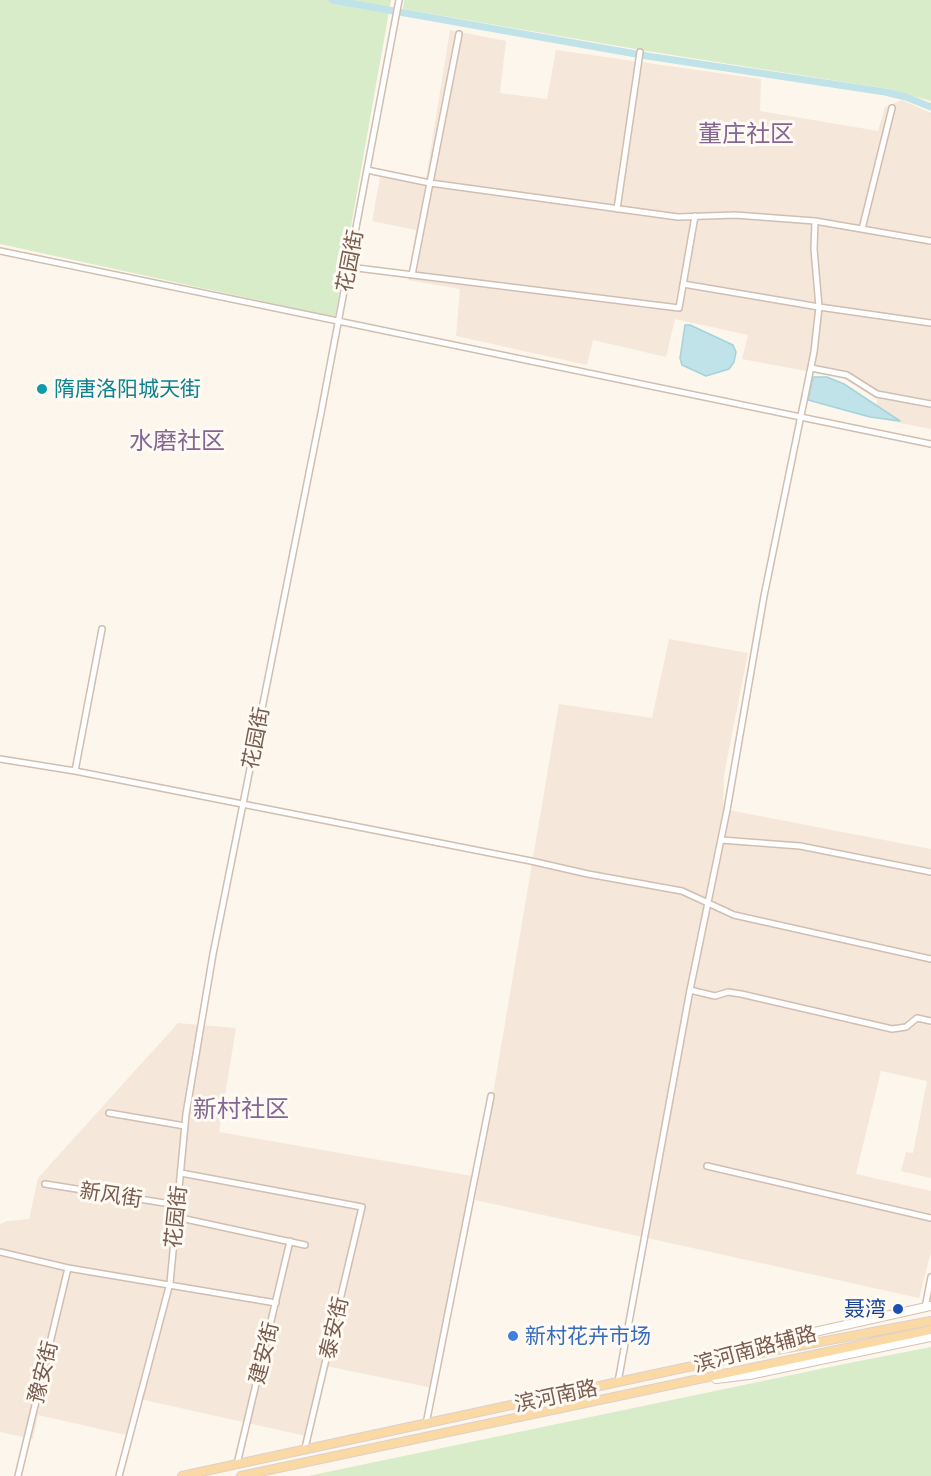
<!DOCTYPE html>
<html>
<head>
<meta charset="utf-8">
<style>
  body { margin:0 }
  canvas { display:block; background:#fdf6ec }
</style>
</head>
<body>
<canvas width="931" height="1476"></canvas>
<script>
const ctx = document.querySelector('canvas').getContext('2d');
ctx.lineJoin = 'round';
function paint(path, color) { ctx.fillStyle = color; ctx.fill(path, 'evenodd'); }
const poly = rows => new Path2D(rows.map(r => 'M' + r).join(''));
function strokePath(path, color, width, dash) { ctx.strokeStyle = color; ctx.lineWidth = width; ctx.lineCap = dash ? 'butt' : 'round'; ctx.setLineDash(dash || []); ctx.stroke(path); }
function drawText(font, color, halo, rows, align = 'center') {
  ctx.font = font + ' "Exo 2","Noto Sans SC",sans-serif'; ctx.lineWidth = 6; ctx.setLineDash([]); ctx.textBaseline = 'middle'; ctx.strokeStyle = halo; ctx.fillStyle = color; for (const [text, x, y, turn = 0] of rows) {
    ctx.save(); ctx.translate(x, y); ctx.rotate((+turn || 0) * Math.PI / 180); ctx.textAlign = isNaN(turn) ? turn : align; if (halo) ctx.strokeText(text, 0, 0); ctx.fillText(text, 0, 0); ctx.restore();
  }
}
const residential = poly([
  [450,30,506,41,500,93,547,99,556,50,761,79,760,111,878,131,885,107,902,100,931,113,931,429,875,418,877,399,843,378,742,359,748,335,675,319,666,357,593,340,587,365,456,336,460,289,408,280,416,230,372,221,380,177,425,185],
  [669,639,748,653,724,775,723,809,931,849,931,1178,901,1171,906,1152,913,1153,927,1081,881,1071,856,1174,931,1191,931,1252,919,1298,475,1200,559,704,652,718],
  [178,1023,236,1028,219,1132,472,1176,432,1388,326,1366,310,1437,140,1399,130,1436,38,1415,33,1439,0,1432,0,1224,7,1221,29,1219,38,1178]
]);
const green = poly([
  [0,0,391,0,335,317,0,244],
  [404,0,931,0,931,101,889,89,647,51,403,9],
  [931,1347,931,1476,308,1476,849,1363]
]);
const water = poly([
  [685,325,690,325,733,345,736,352,734,362,729,369,706,376,682,365,680,358,685,325],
  [813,377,827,377,844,384,900,421,870,417,808,400,813,377]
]);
const canal = poly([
  [332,0,647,56,885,92,906,97,931,107]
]);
const street = poly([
  [367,170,430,183,678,217,735,215,815,221,931,241],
  [617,209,640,52],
  [862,229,892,108],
  [0,251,931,444],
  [349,267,679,308,695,216],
  [412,275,459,34],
  [683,284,819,307,931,323],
  [811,368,847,375,877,394,931,404],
  [102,629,75,771,531,861,588,874,682,891,734,915,931,959],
  [0,759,75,771],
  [721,840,800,846,931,872],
  [690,990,715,996,728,992,741,994,892,1029,906,1027,917,1018,931,1021],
  [109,1113,185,1126],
  [707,1166,931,1218],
  [181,1173,362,1207,305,1448],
  [45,1184,177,1205],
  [176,1217,305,1245],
  [0,1252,68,1268,276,1303],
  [925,1308,931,1277],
  [618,1382,690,990,727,810,764,596,814,352,819,307,814,249,815,221],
  [426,1424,491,1096],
  [237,1464,290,1241],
  [18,1476,68,1268],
  [119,1476,170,1283,186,1114,213,954,321,413,399,0]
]);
const secondary = poly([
  [702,1361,743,1348,931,1306],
  [716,1379,749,1375,931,1337]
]);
const primary = poly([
  [182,1476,683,1368,931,1321],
  [241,1476,931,1330]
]);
const markers = [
  [42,389,6,"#0f9aa8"],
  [898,1309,6,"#1a4fb4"],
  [513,1336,6,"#3f7fe0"]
];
const streetNames = [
  ["花园街",350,261,-79],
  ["花园街",256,738,-79],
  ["新风街",111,1195,9],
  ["花园街",176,1217,-84],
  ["泰安街",334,1328,-77],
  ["滨河南路辅路",755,1349,-15],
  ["建安街",264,1353,-76],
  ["豫安街",43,1372,-76],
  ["滨河南路",556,1396,-12]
];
const cultureNames = [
  ["隋唐洛阳城天街",54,389]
];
const transitNames = [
  ["聂湾",886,1309]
];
const shopNames = [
  ["新村花卉市场",525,1336]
];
const quarterNames = [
  ["董庄社区",746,134],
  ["水磨社区",177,441],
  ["新村社区",241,1109]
];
paint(residential, '#f5e8da');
paint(green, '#d8ecc9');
paint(water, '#bfe3e8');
strokePath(water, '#a5d3da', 1.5);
strokePath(canal, '#bfe3e8', 7);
strokePath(street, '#d1beb0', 8);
strokePath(secondary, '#d6c0b0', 10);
strokePath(primary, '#dad1cd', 10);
strokePath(street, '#fff', 5);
strokePath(secondary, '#fff', 8);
strokePath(primary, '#fbd9a5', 8);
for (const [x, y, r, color] of markers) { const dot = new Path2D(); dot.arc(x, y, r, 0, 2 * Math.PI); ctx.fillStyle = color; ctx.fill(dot); strokePath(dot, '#fffaf3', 2); }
drawText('21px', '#7a5c4d', '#fffaf3', streetNames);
drawText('21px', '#0d838f', '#fffaf3', cultureNames, 'left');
drawText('21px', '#164399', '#fffaf3', transitNames, 'right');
drawText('21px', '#366cbe', '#fffaf3', shopNames, 'left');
drawText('24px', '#846695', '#fffaf3', quarterNames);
</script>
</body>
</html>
